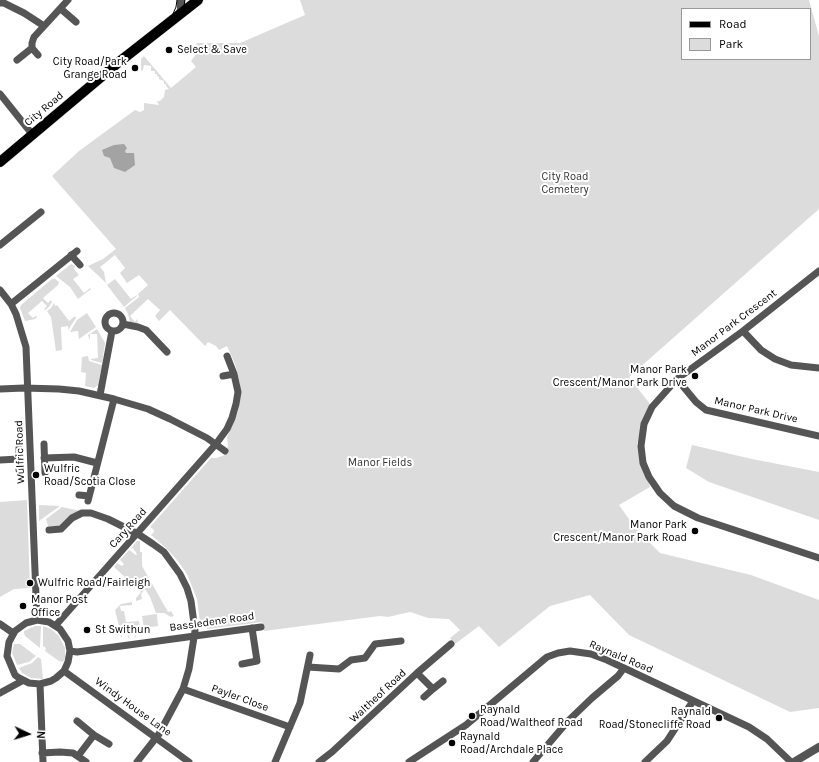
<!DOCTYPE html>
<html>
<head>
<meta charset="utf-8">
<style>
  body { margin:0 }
  #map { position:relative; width:819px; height:762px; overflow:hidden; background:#fff; font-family:Karla,sans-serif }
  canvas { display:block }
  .legend { position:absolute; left:681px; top:8px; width:130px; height:52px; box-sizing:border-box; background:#fff; border:1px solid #999; margin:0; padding:5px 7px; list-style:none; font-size:12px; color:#000 }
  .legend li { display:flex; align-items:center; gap:8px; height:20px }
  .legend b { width:20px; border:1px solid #999 }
  .north { position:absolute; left:8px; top:714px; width:40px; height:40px; -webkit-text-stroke:3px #fff; paint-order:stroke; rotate:94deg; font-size:11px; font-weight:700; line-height:16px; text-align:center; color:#000 }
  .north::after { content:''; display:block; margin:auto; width:14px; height:18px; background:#000; clip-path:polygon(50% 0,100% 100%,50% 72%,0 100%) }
</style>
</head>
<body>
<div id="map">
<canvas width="819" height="762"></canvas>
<ul class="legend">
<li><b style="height:5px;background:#000"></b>Road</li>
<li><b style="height:11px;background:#dcdcdc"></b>Park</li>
</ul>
<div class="north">N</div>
</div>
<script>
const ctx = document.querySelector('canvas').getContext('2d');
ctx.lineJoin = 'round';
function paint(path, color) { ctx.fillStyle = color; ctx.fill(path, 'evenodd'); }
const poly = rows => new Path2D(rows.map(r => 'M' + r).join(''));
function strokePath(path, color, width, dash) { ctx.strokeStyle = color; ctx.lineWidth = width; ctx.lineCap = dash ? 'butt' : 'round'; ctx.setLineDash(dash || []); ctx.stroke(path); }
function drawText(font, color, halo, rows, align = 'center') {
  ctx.font = font + ' Karla,sans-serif'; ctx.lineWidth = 4; ctx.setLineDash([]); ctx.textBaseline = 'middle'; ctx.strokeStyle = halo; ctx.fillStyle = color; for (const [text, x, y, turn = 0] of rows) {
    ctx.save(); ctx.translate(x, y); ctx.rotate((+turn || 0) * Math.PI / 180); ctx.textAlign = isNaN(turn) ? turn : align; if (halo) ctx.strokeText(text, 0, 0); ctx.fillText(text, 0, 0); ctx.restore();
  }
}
const green = poly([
  [300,0,809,0,819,36,819,209,629,377,650,404,637,444,650,487,619,505,636,529,660,553,751,575,819,600,819,708,790,712,629,635,590,595,550,606,499,647,479,626,455,644,450,638,460,630,449,619,428,618,410,612,388,617,380,616,264,631,262,622,207,629,205,625,203,623,200,623,197,599,187,574,177,560,166,548,151,535,154,532,154,530,150,527,211,458,216,458,225,455,228,446,227,437,238,412,240,401,240,384,235,364,227,346,219,350,216,346,208,342,205,346,170,310,159,321,155,316,160,310,148,299,130,316,135,322,137,319,138,323,130,322,128,314,125,308,139,297,138,294,148,285,139,275,127,283,120,273,125,268,115,255,100,267,104,272,106,283,88,266,103,259,116,249,52,176,79,151,135,110,140,112,144,110,144,103,159,105,157,101,160,101,164,97,165,90,169,89,166,86,166,84,164,84,164,81,159,79,159,77,157,76,157,74,155,74,155,71,151,71,151,66,144,65,143,70,141,71,141,59,144,56,171,88,196,67,191,61,197,53,199,48,196,43,240,43,305,15],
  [682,9,810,9,810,59,682,59],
  [71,264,75,266,74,269,79,275,73,279,84,293,90,288,91,289,78,299,70,287,56,276],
  [52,279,55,279,59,282,58,285,43,298,48,303,51,300,52,302,49,307,45,310,44,309,47,306,42,301,28,313,33,318,36,316,37,317,35,319,25,321,20,308,21,305],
  [115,279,131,299,137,295,137,296,124,307,107,285],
  [54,303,55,306,57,305,69,321,75,316,76,318,68,330,68,326,61,327,62,350,56,351,51,317,47,311,51,308],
  [87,313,96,327,79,339,78,331,70,332,77,320],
  [97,329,105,343,102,363,91,360,91,356,91,359,98,358,97,334,90,334,90,340,88,335],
  [88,356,89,361,102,365,98,385,94,388,85,386,86,373,81,372,82,357],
  [692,445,752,459,819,472,819,520,709,482,686,468],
  [27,500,30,588,14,589,0,597,0,502],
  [39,505,60,506,39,521],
  [62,507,81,511,60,526,48,526,46,519],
  [137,541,140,541,140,552,142,552,142,566,168,612,171,611,174,616,171,617,164,613,156,613,150,597,145,589,141,594,142,599,136,601,136,598,141,592,114,567,117,563,122,566,124,564,120,560,129,550,136,555,137,554,132,547],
  [132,602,132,605,120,606,121,611,124,611,126,622,139,621,140,628,135,629,136,637,135,637,133,629,128,630,129,638,128,638,127,630,122,631,122,639,115,610,121,604],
  [157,614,158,626,144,628,142,616],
  [35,626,41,626,40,648,25,636,24,633,24,631],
  [43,626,51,629,59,636,65,648,65,658,63,662,59,661,45,651,46,648,43,646],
  [14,644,20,644,36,656,29,662,17,665,12,653],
  [38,657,41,659,43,679,31,678,22,673,19,668,32,663]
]);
const water = poly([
  [124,144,127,148,125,151,126,153,134,153,135,165,125,172,114,168,110,158,104,156,102,150,114,145]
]);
const minor = poly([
  [0,3,4,3,24,13,44,26],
  [61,9,76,22],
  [38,55,32,48,32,43,34,37,68,0],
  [17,60,32,48],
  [0,94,32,134],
  [0,245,41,212],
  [71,255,80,265],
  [819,271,743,331,677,379,652,407,644,424,641,446,643,463,649,477,660,493,674,506,698,518,819,558],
  [0,290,11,304,16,314,26,347,37,620],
  [11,304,77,251],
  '105 322a9 9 0 1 1 18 0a9 9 0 1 1-18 0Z',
  [123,324,138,327,146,330,167,352],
  [743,331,761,350,775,359,791,365,819,368],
  [223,376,234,374],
  [677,379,696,402,706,410,819,436],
  [0,389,24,388,59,389,79,391,114,399,148,409,170,419,207,438,225,451],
  [100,395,112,331],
  [44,444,45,473],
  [44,458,74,457,97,463],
  [0,460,19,459],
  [19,470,19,448],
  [79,495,89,496],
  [88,501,114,399],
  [49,530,61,529,72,518,82,513,91,513,108,519,138,534,153,544,164,552,180,574,187,588,191,601,195,631,189,669,183,689,159,734,137,762],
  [37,620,49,622,60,629,68,641,70,651,68,662,64,671,56,678,51,681,40,684,29,683,19,678,15,675,7,656,9,642,15,631,26,623,37,620],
  [0,624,13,633],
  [56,625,216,444,227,429,232,418,236,404,238,392,234,374,227,356],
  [70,651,77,652,261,627],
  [242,664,257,661,252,628],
  [308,667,339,669,351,660,365,658,375,644,401,641],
  [64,671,189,762],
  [417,673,433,689,443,681],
  [40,684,43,762],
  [183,689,290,727],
  [0,693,22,681],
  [424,697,433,689],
  [77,721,94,735],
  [42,753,60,752,73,753,86,762],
  [78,756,94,735,109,744],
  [275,762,300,703,310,655],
  [319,762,332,752,417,673,451,644],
  [409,762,466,725,547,657,558,653,570,651,591,654,607,660,749,727,767,739,791,762],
  [533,762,568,721,592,698,618,676,624,668],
  [645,762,667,741,693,701]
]);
const tertiary = poly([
  [178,16,181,10,181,0],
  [794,762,819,747]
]);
const primary = poly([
  [0,162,119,62,198,0]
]);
const tram = poly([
  [161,27,172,16,176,7,177,0],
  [0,158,17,142,44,120],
  [0,166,110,72,176,21,183,12,185,0]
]);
const markers = [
  [169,50,4,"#000"],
  [135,68,4,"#000"],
  [695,376,4,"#000"],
  [36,475,4,"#000"],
  [695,531,4,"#000"],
  [30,583,4,"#000"],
  [23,606,4,"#000"],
  [87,630,4,"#000"],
  [472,716,4,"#000"],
  [719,718,4,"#000"],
  [452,743,4,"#000"]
];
const poiNames = [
  ["Select & Save",177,50],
  ["City Road/Park",127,62,"right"],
  ["Grange Road",127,75,"right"],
  ["Manor Park",687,370,"right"],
  ["Crescent/Manor Park Drive",687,383,"right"],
  ["Wulfric",44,469],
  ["Road/Scotia Close",44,482],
  ["Manor Park",687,525,"right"],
  ["Crescent/Manor Park Road",687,538,"right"],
  ["Wulfric Road/Fairleigh",38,583],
  ["Manor Post",31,600],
  ["Office",31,613],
  ["St Swithun",95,630],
  ["Raynald",480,710],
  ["Road/Waltheof Road",480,723],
  ["Raynald",711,712,"right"],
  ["Road/Stonecliffe Road",711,725,"right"],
  ["Raynald",460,737],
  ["Road/Archdale Place",460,750]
];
const streetNames = [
  ["City Road",44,109,-40],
  ["Manor Park Crescent",734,323,-37],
  ["Manor Park Drive",756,410,13],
  ["Wulfric Road",20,452,-92],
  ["Cary Road",128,528,-48],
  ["Bassledene Road",212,622,-8],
  ["Raynald Road",621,657,23],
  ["Waltheof Road",378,696,-43],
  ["Payler Close",240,698,20],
  ["Windy House Lane",133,707,36]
];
const parkNames = [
  ["City Road",565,177],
  ["Cemetery",565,190],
  ["Manor Fields",380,463]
];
paint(green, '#dcdcdc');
paint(water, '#a3a3a3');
strokePath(primary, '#dbdbdb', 11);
strokePath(minor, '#555', 7);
strokePath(tertiary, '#555', 8);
strokePath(primary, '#000', 10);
strokePath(tram, '#000', 1);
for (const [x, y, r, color] of markers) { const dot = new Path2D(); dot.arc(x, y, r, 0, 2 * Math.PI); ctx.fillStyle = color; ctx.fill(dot); strokePath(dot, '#fff', 1.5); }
drawText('11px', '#000', '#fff', poiNames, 'left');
drawText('11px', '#000', '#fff', streetNames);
drawText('11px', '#333', '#fff', parkNames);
</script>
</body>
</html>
